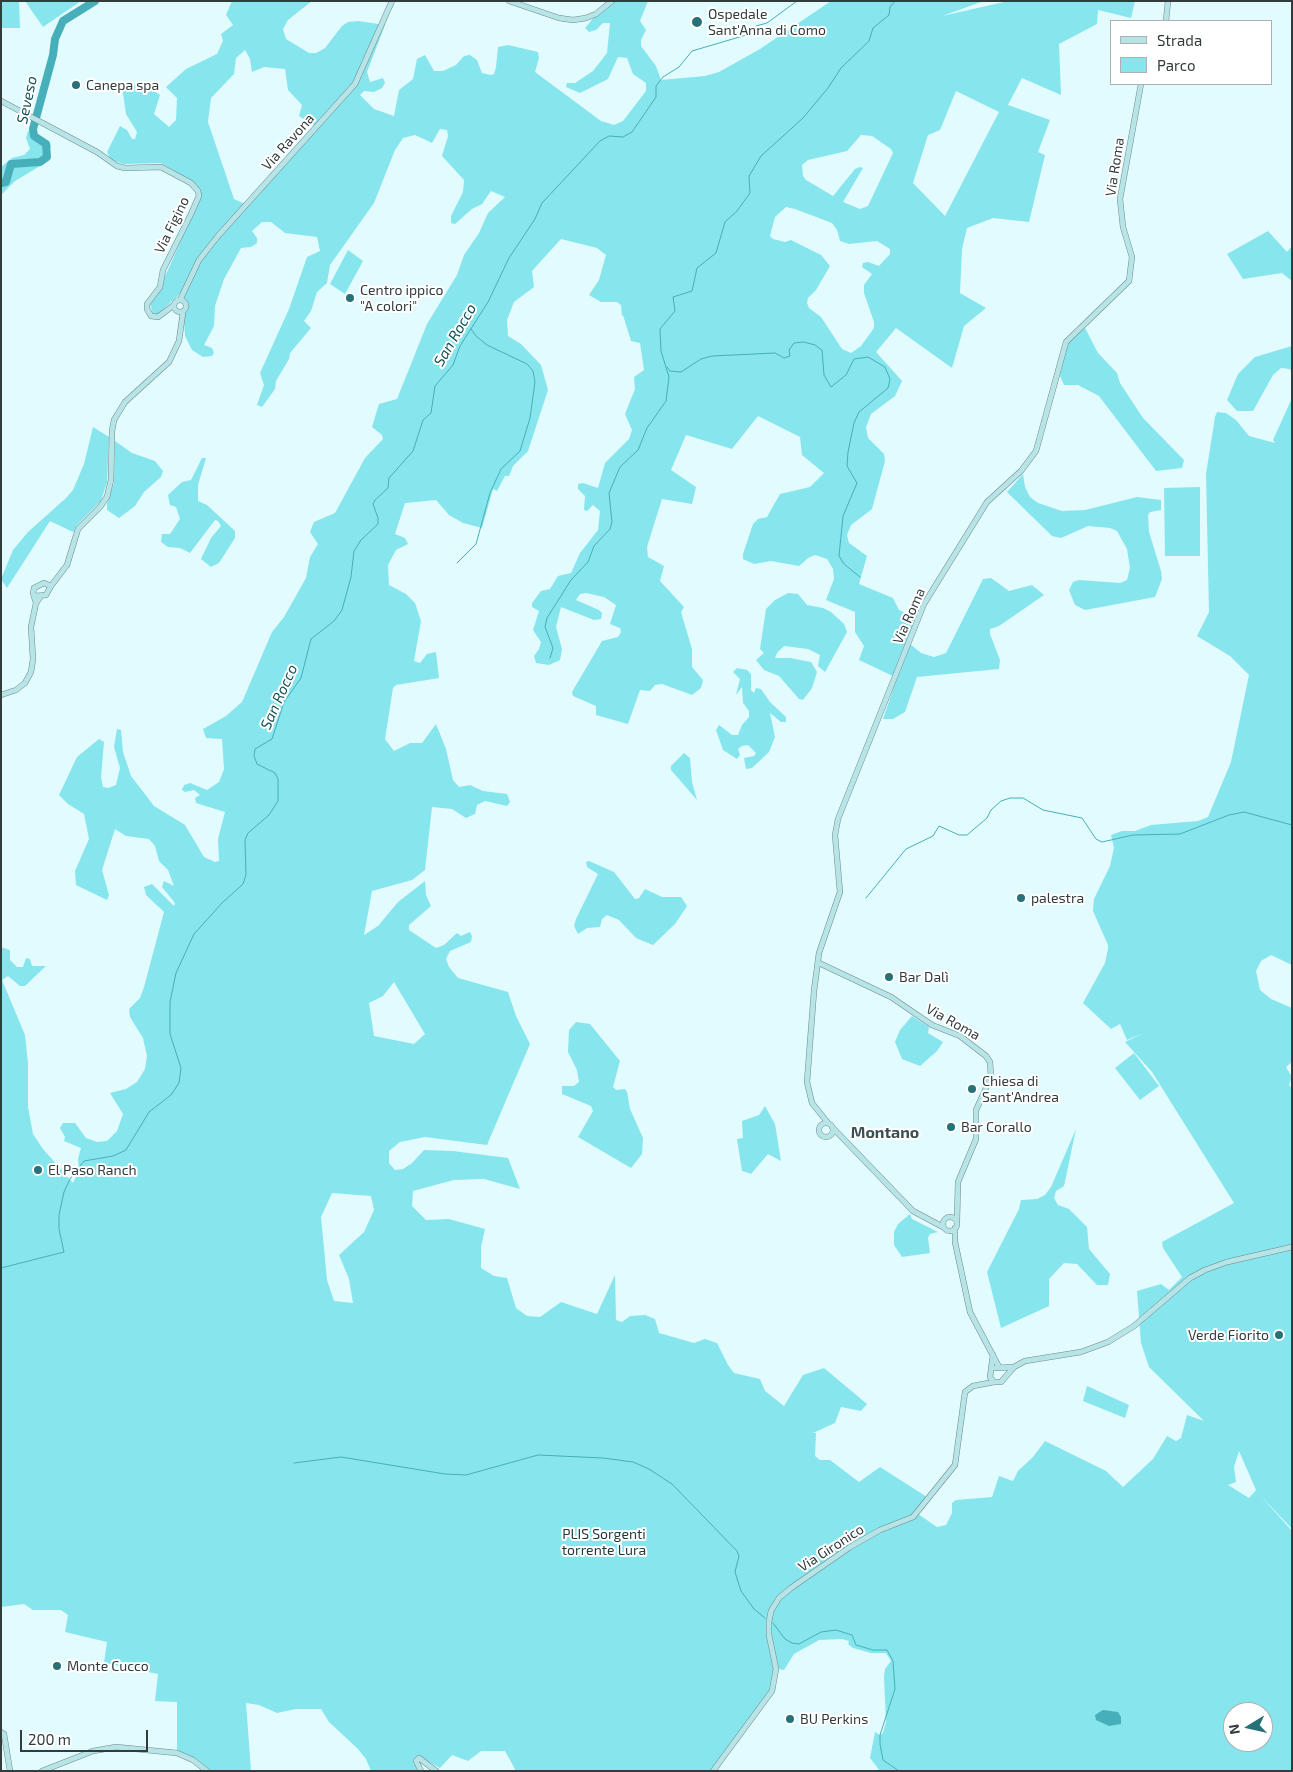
<!DOCTYPE html>
<html>
<head>
<meta charset="utf-8">
<style>
  body { margin:0 }
  #map { position:relative; width:1293px; height:1772px; overflow:hidden; background:#e2fbfe; font-family:"Exo 2",sans-serif }
  canvas { display:block }
  .frame { position:absolute; inset:0; border:2px solid #323c3d; pointer-events:none }
  .legend { position:absolute; left:1110px; top:20px; width:162px; height:65px; box-sizing:border-box; background:#fff; border:1px solid #adb1b1; margin:0; padding:6px 9px; list-style:none; font-size:15px; color:#323c3d }
  .legend li { display:flex; align-items:center; gap:10px; height:25px }
  .legend b { width:25px; border:1px solid #adb1b1 }
  .north { position:absolute; left:1223px; top:1702px; width:50px; height:50px; box-sizing:border-box; background:#fff; border:1px solid #adb1b1; border-radius:50%; rotate:261deg; font-size:14px; font-weight:700; line-height:20px; text-align:center; color:#323c3d }
  .north::after { content:''; display:block; margin:auto; width:18px; height:22px; background:#277178; clip-path:polygon(50% 0,100% 100%,50% 72%,0 100%) }
  .scale { position:absolute; left:20px; top:1730px; width:128px; height:22px; box-sizing:border-box; border:2px solid #323c3d; border-top:0; padding-left:6px; font-size:15px; line-height:18px; white-space:nowrap; color:#323c3d; -webkit-text-stroke:4px #fff; paint-order:stroke }
</style>
</head>
<body>
<div id="map">
<canvas width="1293" height="1772"></canvas>
<div class="frame"></div>
<ul class="legend">
<li><b style="height:6px;background:#b7e4e7"></b>Strada</li>
<li><b style="height:14px;background:#87e5ee"></b>Parco</li>
</ul>
<div class="north">N</div>
<div class="scale">200 m</div>
</div>
<script>
const ctx = document.querySelector('canvas').getContext('2d');
ctx.lineJoin = 'round';
function paint(path, color) { ctx.fillStyle = color; ctx.fill(path, 'evenodd'); }
const poly = rows => new Path2D(rows.map(r => 'M' + r).join(''));
function strokePath(path, color, width, dash) { ctx.strokeStyle = color; ctx.lineWidth = width; ctx.lineCap = dash ? 'butt' : 'round'; ctx.setLineDash(dash || []); ctx.stroke(path); }
function drawText(font, color, halo, rows, align = 'center') {
  ctx.font = font + ' "Exo 2",sans-serif'; ctx.lineWidth = 4; ctx.setLineDash([]); ctx.textBaseline = 'middle'; ctx.strokeStyle = halo; ctx.fillStyle = color; for (const [text, x, y, turn = 0] of rows) {
    ctx.save(); ctx.translate(x, y); ctx.rotate((+turn || 0) * Math.PI / 180); ctx.textAlign = isNaN(turn) ? turn : align; if (halo) ctx.strokeText(text, 0, 0); ctx.fillText(text, 0, 0); ctx.restore();
  }
}
const green = poly([
  [1,1,19,1,20,28,1,28],
  [25,1,81,1,43,27],
  [232,1,312,1,288,20,283,29,286,39,309,53,316,53,325,48,342,26,348,22,358,21,385,25,367,72,370,82,383,78,385,83,382,88,374,92,364,91,360,95,374,109,394,116,399,90,413,79,417,59,425,55,434,71,443,71,456,65,464,56,470,55,477,60,482,73,491,75,494,74,496,67,498,47,508,45,538,52,539,58,535,72,601,121,614,125,623,121,646,91,646,83,633,74,627,58,618,57,608,79,580,93,566,87,567,83,575,83,593,71,607,53,610,23,603,23,596,30,589,32,585,28,596,15,614,1,648,1,640,21,646,30,641,40,641,46,656,66,661,80,705,76,719,72,760,49,831,1,984,1,942,16,1004,2,1135,1,1131,18,1098,10,1097,24,1059,44,1061,95,1022,78,1008,105,1050,120,1038,152,1045,155,1029,222,993,218,967,228,962,249,960,293,986,308,964,326,952,368,896,328,876,352,902,381,895,396,871,414,866,427,868,438,884,454,885,461,872,509,851,525,847,535,849,543,867,556,859,584,893,598,899,610,918,618,910,644,921,653,934,657,946,653,983,579,991,578,1009,591,1032,585,1044,595,999,626,990,629,990,634,1000,660,999,669,917,677,905,712,893,719,883,719,897,678,859,660,864,646,855,632,855,612,826,600,834,579,833,569,827,559,815,555,808,558,799,566,771,561,754,564,743,559,743,554,753,524,758,519,767,517,780,494,810,487,824,473,802,455,800,437,758,416,732,449,686,435,671,470,696,487,692,504,662,499,647,547,648,557,664,566,660,581,684,607,681,612,692,649,692,667,703,680,701,688,692,695,662,684,655,685,650,691,640,690,628,724,596,715,596,706,573,696,572,692,602,641,618,637,621,632,620,628,610,624,616,605,604,597,586,593,580,594,576,600,599,610,602,613,601,619,594,620,561,607,556,627,562,649,560,660,549,665,536,663,534,656,539,649,541,642,533,630,539,611,532,607,532,603,541,591,550,589,558,576,571,573,580,553,598,530,600,511,593,505,587,511,584,510,585,496,578,489,578,484,583,483,598,488,605,463,629,439,632,430,625,414,635,389,634,377,644,370,640,343,631,341,623,315,622,317,621,305,617,302,601,302,589,295,599,280,606,255,597,248,561,239,532,271,534,287,514,302,507,320,508,336,521,344,541,365,548,390,528,451,513,466,509,476,505,476,497,491,493,489,482,528,463,523,449,515,436,500,405,503,395,534,405,538,408,544,396,550,388,565,389,585,406,594,415,603,421,621,414,661,420,663,427,654,436,652,439,678,396,685,393,688,385,739,394,751,410,743,422,743,436,724,446,749,453,780,459,787,470,785,483,791,507,794,510,802,507,806,485,801,477,805,475,814,466,818,452,809,432,807,425,870,412,880,372,891,364,935,378,926,398,902,425,881,426,895,431,906,409,925,409,930,436,948,444,945,457,933,461,936,470,932,472,936,471,942,450,951,446,959,449,967,458,978,508,992,516,1016,530,1044,487,1145,425,1137,400,1142,389,1151,389,1163,395,1170,403,1169,412,1163,424,1150,453,1151,508,1158,520,1189,484,1179,454,1180,413,1191,412,1206,426,1220,449,1219,485,1229,481,1247,481,1268,494,1276,507,1278,516,1308,527,1316,540,1317,561,1302,597,1314,615,1275,616,1320,622,1322,630,1316,645,1315,655,1319,659,1333,694,1343,705,1339,717,1343,728,1365,734,1373,760,1379,765,1391,784,1406,803,1375,824,1368,867,1404,861,1411,841,1407,835,1423,813,1433,816,1433,815,1456,820,1460,830,1460,859,1482,880,1467,927,1497,918,1514,937,1527,946,1525,952,1513,952,1503,956,1500,992,1497,999,1476,1013,1481,1018,1471,1033,1457,1045,1441,1106,1471,1123,1487,1153,1459,1167,1436,1176,1441,1181,1438,1187,1415,1204,1421,1149,1367,1141,1343,1137,1291,1161,1284,1169,1290,1182,1277,1163,1248,1162,1242,1234,1203,1152,1072,1125,1042,1144,1033,1127,1040,1120,1024,1111,1029,1083,1003,1105,963,1108,949,1108,945,1093,911,1094,899,1110,866,1114,848,1111,835,1122,831,1135,831,1151,825,1198,821,1208,817,1231,762,1249,675,1230,656,1197,636,1209,612,1206,474,1215,417,1217,412,1226,413,1236,420,1249,436,1275,443,1273,440,1292,398,1292,965,1271,955,1261,961,1256,971,1260,990,1271,999,1292,1008,1292,1062,1286,1067,1292,1077,1289,1085,1292,1088,1292,1529,1259,1494,1292,1531,1292,1771,880,1771,870,1758,875,1732,880,1735,883,1733,886,1722,884,1677,885,1669,891,1661,886,1653,871,1653,853,1648,848,1644,849,1641,842,1639,819,1640,794,1654,784,1670,779,1669,778,1665,774,1666,769,1693,712,1771,516,1771,505,1751,481,1751,468,1761,452,1755,440,1768,418,1756,413,1760,418,1771,371,1771,366,1759,358,1749,329,1722,321,1709,296,1709,277,1713,259,1705,246,1703,251,1771,207,1771,177,1752,177,1702,155,1701,158,1674,104,1663,107,1642,65,1632,68,1615,61,1610,33,1610,24,1604,1,1607,1,947,10,950,10,960,17,967,23,967,26,958,30,959,32,966,46,966,25,986,20,986,8,976,2,980,25,1035,28,1064,28,1107,33,1134,43,1149,73,1183,79,1170,78,1159,81,1148,64,1141,65,1137,60,1128,63,1123,75,1123,86,1138,97,1142,107,1141,117,1131,123,1114,110,1093,126,1089,137,1082,145,1069,147,1056,143,1038,130,1017,129,1009,140,998,144,987,164,912,146,895,144,887,152,884,174,906,175,903,162,887,164,881,174,886,168,870,159,861,155,846,149,839,126,836,115,829,102,870,109,895,107,900,76,885,75,871,89,839,84,814,68,804,59,795,77,757,99,739,104,742,101,777,103,787,108,788,116,785,120,768,114,747,117,729,121,730,123,752,131,776,154,806,185,825,204,857,215,862,219,861,218,839,225,812,196,803,195,798,200,795,194,790,185,792,182,790,184,785,190,783,207,790,219,782,224,769,222,739,206,738,203,729,226,716,242,702,272,632,284,617,306,578,310,557,318,544,310,532,314,522,335,513,365,458,383,439,382,435,372,427,379,404,397,399,427,324,457,275,464,255,479,233,488,213,505,197,491,191,482,204,472,209,455,224,451,223,451,216,463,192,464,180,442,156,448,136,447,130,440,129,432,143,415,135,403,138,395,150,374,203,330,265,327,283,317,292,311,311,304,321,311,328,290,353,289,359,276,381,275,389,262,407,257,405,264,385,260,373,289,309,307,257,320,251,317,237,285,233,271,222,262,222,252,231,257,238,257,243,251,247,241,248,224,279,215,306,214,326,204,345,212,348,214,353,212,356,203,357,192,350,185,336,182,292,158,314,153,314,150,304,167,272,201,195,193,182,161,163,124,164,111,160,107,152,120,126,127,130,132,139,135,139,137,132,126,114,122,86,142,83,160,95,154,114,169,127,176,120,177,98,166,87,186,69,217,54,223,41,221,34,233,25,226,15],
  [245,50,250,59,252,72,264,67,285,69,288,90,302,105,299,116,314,126,245,204,234,199,208,122,211,98,234,74,236,58],
  [956,91,999,112,945,216,913,183,928,135,940,130],
  [861,135,872,136,891,149,893,153,868,206,860,209,843,202,863,168,860,167,855,169,833,196,806,180,803,176,802,165,808,160,847,151],
  [786,207,795,209,832,223,837,230,840,241,849,244,877,241,890,249,890,254,879,266,868,262,863,263,862,267,872,274,864,285,864,293,874,322,874,328,861,346,851,353,842,349,821,317,809,308,807,303,808,298,816,290,830,266,821,255,791,240,785,242,773,239,770,236,775,217],
  [394,982,425,1034,414,1044,374,1036,369,1003,383,996],
  [332,1193,371,1196,374,1210,364,1232,339,1255,349,1279,353,1303,334,1301,327,1280,321,1217],
  [1239,1451,1256,1490,1249,1498,1228,1485,1236,1482,1234,1467],
  [1233,1712,1263,1712,1263,1742,1233,1742],
  [28,131,35,132,50,142,51,147,45,163,15,181,1,195,1,167,12,158,24,155,30,149,26,138],
  [1268,231,1287,252,1292,246,1292,281,1282,273,1243,279,1227,254],
  [348,250,363,261,345,294,330,284],
  [1085,328,1098,353,1117,373,1120,383,1143,418,1184,460,1182,468,1156,471,1099,396,1078,385,1064,385,1060,376,1067,343],
  [1292,346,1292,374,1290,369,1281,368,1273,375,1253,411,1237,411,1227,400,1238,374,1255,357],
  [93,427,109,437,107,482,101,501,77,525,73,532,50,521,7,588,1,579,13,550,28,532,66,498,73,490,84,464],
  [115,441,132,453,155,461,163,471,161,477,144,492,135,506,119,518,107,510,107,504,114,483],
  [202,458,206,458,198,485,198,501,207,505,235,531,235,538,219,563,211,567,201,559,211,538,221,526,218,521,215,520,190,553,180,548,168,547,161,542,162,534,170,534,180,519,176,507,170,505,168,495,182,482,191,480],
  [1023,474,1025,487,1030,497,1038,503,1062,511,1085,510,1137,497,1161,500,1161,510,1150,512,1148,515,1149,532,1161,571,1162,579,1155,597,1085,610,1075,605,1069,590,1073,582,1079,580,1120,583,1127,580,1130,568,1127,549,1117,531,1110,528,1088,526,1061,538,1052,536,1007,492],
  [1200,487,1200,556,1165,556,1164,488],
  [788,593,798,594,807,605,823,608,831,612,844,624,847,632,825,672,818,666,820,655,808,649,784,646,777,653,775,658,790,658,811,662,817,672,812,688,803,700,799,699,779,676,764,670,756,660,764,653,760,649,766,609,775,600],
  [737,668,747,670,751,674,751,690,754,693,756,688,761,689,770,702,786,717,786,722,781,722,770,713,775,737,769,752,752,768,746,769,744,758,754,756,756,753,748,745,742,746,738,749,740,755,737,759,723,750,716,730,719,725,732,735,738,735,742,725,749,717,749,711,743,703,742,687,736,695,740,679,733,672],
  [684,753,690,758,692,782,697,800,671,770,671,766],
  [589,861,614,872,635,899,639,898,645,889,662,897,681,897,687,906,675,924,653,945,636,938,619,920,607,915,602,919,600,927,587,928,578,934,574,926,576,919,598,874,587,867,586,862],
  [912,1016,929,1027,928,1033,943,1042,937,1051,920,1066,902,1059,895,1042,900,1030],
  [576,1022,590,1024,620,1061,613,1087,616,1090,625,1089,627,1092,630,1109,643,1138,642,1154,631,1168,578,1137,593,1111,591,1106,562,1094,562,1086,574,1086,579,1082,577,1070,568,1052,569,1030],
  [1134,1053,1159,1086,1140,1100,1115,1068],
  [765,1106,775,1124,781,1161,768,1154,751,1174,749,1173,742,1171,737,1139,743,1138,742,1121,759,1115],
  [1076,1129,1064,1186,1056,1191,1054,1198,1058,1205,1069,1209,1087,1227,1089,1249,1110,1274,1108,1285,1097,1285,1077,1264,1064,1263,1049,1279,1049,1306,1001,1328,987,1272,1019,1209,1021,1200,1037,1199,1045,1195,1051,1187],
  [910,1214,912,1219,938,1232,930,1234,928,1238,930,1253,902,1257,894,1245,894,1232,898,1224],
  [1087,1386,1129,1405,1125,1418,1083,1401]
]);
const water = poly([
  [1103,1710,1118,1712,1121,1717,1121,1724,1109,1726,1096,1720,1095,1715]
]);
const stream = poly([
  [667,367,670,371,681,372,701,359,712,356,775,353,784,358,790,356,789,350,794,343,804,342,815,345,822,350,824,375,831,387,846,375,854,359,868,357,885,367,890,379,888,388,859,412,854,423,848,452,847,466,857,483,843,516,839,556,844,564,860,577],
  [457,563,476,544,490,493,501,469,520,451,530,418,535,382,533,371,527,364,487,345,476,336,471,329],
  [550,658,553,648,545,627,547,618,571,580,588,562,594,546,610,529,612,522,609,493,620,467,638,450,647,428,666,401,669,377,661,351,660,329,675,311,673,297,692,291,697,268,716,253,725,222,737,211,750,193,749,176,761,156,803,118,828,88,841,68,869,41,873,28,889,15,890,7,895,1],
  [866,898,906,849,933,836,939,826,959,835,967,835,987,818,991,810,1001,801,1010,798,1023,798,1043,810,1082,818,1096,839,1102,842,1133,835,1180,834,1229,815,1244,812,1292,825],
  [1,1268,64,1252,59,1229,59,1215,64,1192,70,1179,84,1161,113,1156,126,1150,149,1112,171,1095,179,1083,181,1068,170,1034,170,1002,176,973,194,934,222,903,243,884,246,875,245,840,248,833,269,815,278,801,278,779,275,773,257,764,254,756,255,749,272,739,284,702,301,678,311,639,334,621,342,610,351,577,354,551,361,540,378,524,378,518,373,504,375,500,388,488,389,478,413,451,423,420,431,413,435,386,453,365,460,346,488,302,509,258,535,219,542,203,600,141,609,136,623,137,632,132,656,97,656,86,663,77,679,67,692,51,753,33,756,26,767,23,797,1],
  [294,1463,341,1457,445,1474,466,1475,538,1455,603,1458,633,1462,649,1469,672,1484,737,1551,739,1556,735,1572,741,1591,754,1609,765,1618],
  [773,1623,785,1639,792,1643,799,1644,821,1632,836,1630,852,1635,856,1645,873,1650,887,1650,893,1661,895,1689,880,1735,880,1744,883,1760,899,1771]
]);
const river = poly([
  [1,183,6,182,11,164,40,162,47,157,46,144,34,136,33,129,53,55,55,39,63,21,95,1]
]);
const secondary = poly([
  [509,1,559,18,573,20,586,18,596,14,612,1],
  [1166,21,1168,1],
  [1,101,97,152,117,166,125,168,161,167,191,183,198,191,199,196,191,214,163,270,160,287,147,304,147,309,151,316,158,317,174,305],
  '174 306a6 6 0 1 1 12 0a6 6 0 1 1-12 0Z',
  [180,300,199,260,218,236,355,84,392,1],
  [51,586,67,565,78,529,100,507,107,497,111,480,112,431,114,420,125,402,169,362,179,341,183,312],
  [35,596,46,595,51,586,44,583,34,588,33,593,36,603],
  [1,695,16,690,25,683,31,672,33,659,31,627,36,603,41,596],
  [819,963,891,997,932,1025,960,1036,986,1056,990,1062,991,1077,976,1110,976,1139,958,1182,957,1221],
  [828,1123,812,1103,807,1082,814,991,819,953,840,892,835,835,838,819,924,604,987,502,1021,471,1036,451,1066,342,1129,281,1132,257,1123,227,1120,199,1141,84],
  '819 1130a7 7 0 1 1 14 0a7 7 0 1 1-14 0Z',
  [832,1127,913,1211,943,1227],
  '943 1224a7 7 0 1 1 14 0a7 7 0 1 1-14 0Z',
  [955,1228,955,1242,970,1312,999,1367],
  [993,1355,990,1377,994,1382,1001,1382,1014,1367,1025,1361,1081,1352,1108,1342,1134,1326,1190,1278,1205,1270,1227,1262,1292,1247],
  [995,1368,1014,1367],
  [1,1732,4,1734,10,1771],
  [42,1771,93,1751,116,1747,177,1753,193,1760,207,1771],
  [421,1771,416,1761,419,1758,436,1771],
  [713,1771,772,1691,776,1669,769,1635,769,1622,771,1611,779,1598,791,1588,850,1547,880,1530,913,1517,955,1465,965,1392,973,1386,994,1382]
]);
const markers = [
  [697,22,6,"#277178"],
  [76,85,5,"#277178"],
  [350,298,5,"#277178"],
  [1021,898,5,"#277178"],
  [889,977,5,"#277178"],
  [972,1089,5,"#277178"],
  [951,1127,5,"#277178"],
  [38,1170,5,"#277178"],
  [1279,1335,5,"#277178"],
  [57,1666,5,"#277178"],
  [790,1719,5,"#277178"]
];
const poiNames = [
  ["Ospedale",708,14],
  ["Sant'Anna di Como",708,30],
  ["Canepa spa",86,85],
  ["Centro ippico",360,290],
  ["\"A colori\"",360,306],
  ["palestra",1031,898],
  ["Bar Dalì",899,977],
  ["Chiesa di",982,1081],
  ["Sant'Andrea",982,1097],
  ["Bar Corallo",961,1127],
  ["El Paso Ranch",48,1170],
  ["Verde Fiorito",1269,1335,"right"],
  ["Monte Cucco",67,1666],
  ["BU Perkins",800,1719]
];
const streetNames = [
  ["Via Ravona",288,142,-48],
  ["Via Roma",1115,167,-81],
  ["Via Figino",172,225,-64],
  ["Via Roma",909,616,-66],
  ["Via Roma",953,1022,29],
  ["Via Gironico",831,1548,-33]
];
const parkNames = [
  ["PLIS Sorgenti",604,1534],
  ["torrente Lura",604,1550]
];
const waterNames = [
  ["Seveso",27,100,-78],
  ["San Rocco",455,335,-60],
  ["San Rocco",279,697,-66]
];
const quarterNames = [
  ["Montano",885,1133]
];
paint(green, '#87e5ee');
paint(water, '#46afb9');
strokePath(stream, '#46afb9', 1);
strokePath(river, '#46afb9', 8);
strokePath(secondary, '#71888a', 6);
strokePath(secondary, '#b7e4e7', 5);
for (const [x, y, r, color] of markers) { const dot = new Path2D(); dot.arc(x, y, r, 0, 2 * Math.PI); ctx.fillStyle = color; ctx.fill(dot); strokePath(dot, '#fff', 2); }
drawText('14px', '#323c3d', '#fff', poiNames, 'left');
drawText('14px', '#323c3d', '#fff', streetNames);
drawText('14px', '#1e3639', '#fff', parkNames);
drawText('italic 15px', '#145156', '#fff', waterNames);
drawText('bold 16px', '#3b5052', '#fff', quarterNames);
</script>
</body>
</html>
